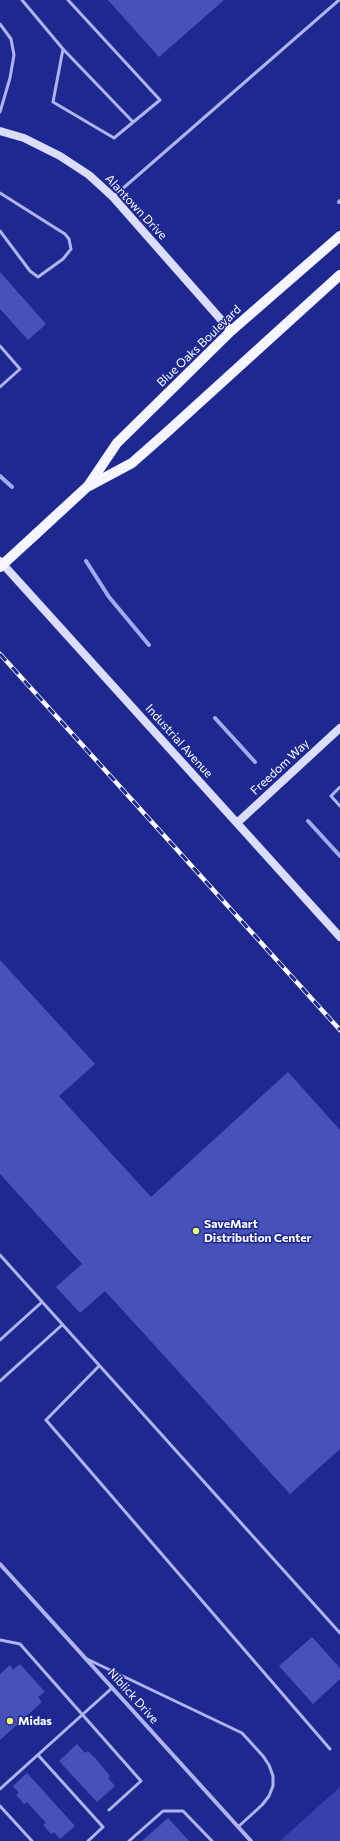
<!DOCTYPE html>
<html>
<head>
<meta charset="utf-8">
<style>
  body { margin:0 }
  canvas { display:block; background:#1e2891 }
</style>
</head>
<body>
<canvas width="340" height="1841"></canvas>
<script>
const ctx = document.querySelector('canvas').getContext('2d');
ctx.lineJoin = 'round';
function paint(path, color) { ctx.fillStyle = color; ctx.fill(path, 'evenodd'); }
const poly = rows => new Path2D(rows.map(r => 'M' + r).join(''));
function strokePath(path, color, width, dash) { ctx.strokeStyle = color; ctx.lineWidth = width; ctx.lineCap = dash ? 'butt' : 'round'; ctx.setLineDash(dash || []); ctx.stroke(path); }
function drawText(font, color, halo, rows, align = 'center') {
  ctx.font = font + ' Commissioner,sans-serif'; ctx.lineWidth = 3; ctx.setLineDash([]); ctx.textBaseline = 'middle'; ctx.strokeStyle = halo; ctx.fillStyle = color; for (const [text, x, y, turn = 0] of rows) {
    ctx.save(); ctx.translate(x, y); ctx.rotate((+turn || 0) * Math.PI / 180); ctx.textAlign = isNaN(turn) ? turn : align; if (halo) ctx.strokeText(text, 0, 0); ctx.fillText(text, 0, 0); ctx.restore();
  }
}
const green = poly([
  [340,1787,340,1841,280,1841]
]);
const stream = poly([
  [339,202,340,201],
  [0,476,12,487],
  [86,561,109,597,149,645],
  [215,718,255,762],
  [308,821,340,856]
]);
const building = poly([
  [108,0,224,0,159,57],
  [0,272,46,324,28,340,0,309],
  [0,960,95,1064,59,1096,151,1197,288,1072,340,1130,340,1449,290,1494,105,1291,80,1313,56,1287,82,1264,0,1174],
  [312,1637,340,1668,340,1679,313,1704,279,1666],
  [20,1664,45,1692,38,1697,42,1702,0,1740,0,1674,10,1665,13,1670],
  [77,1744,85,1753,88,1751,96,1759,110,1776,108,1778,115,1786,97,1802,59,1761],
  [27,1773,75,1826,60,1839,54,1832,51,1834,43,1825,46,1823,27,1802,24,1804,16,1795,19,1793,13,1786],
  [168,1818,189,1841,142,1841]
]);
const lane = poly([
  [22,0,63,49,53,102,114,138,160,100,68,0],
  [0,24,11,39,14,55,10,78,0,112],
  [63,49,133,122],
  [0,193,65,234,69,239,71,249,63,259,38,277,30,271,0,231],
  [113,197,339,0],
  [0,346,20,369,0,387],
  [340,787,331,796,340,806],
  [0,1255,340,1633],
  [0,1340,42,1302],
  [99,1366,46,1420,330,1749],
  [0,1381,62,1325],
  [0,1640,20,1644,141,1781,109,1810],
  [87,1659,242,1733,263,1756,269,1765,273,1776,273,1786,269,1796,262,1805,238,1827],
  [38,1755,103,1827,88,1841],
  [0,1789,112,1688],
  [0,1806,32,1841],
  [129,1841,163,1811,183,1811,212,1841]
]);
const street = poly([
  [0,1564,251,1841]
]);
const secondary = poly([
  [0,131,24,138,60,156,89,175,113,197,231,331],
  [0,561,340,937],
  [237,823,340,728]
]);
const primary = poly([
  [89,486,132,463,166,433,340,275],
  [36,534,88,486,117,443,231,331,340,236]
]);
const rail = poly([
  [0,654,340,1030]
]);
const primaryBridge = poly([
  [0,567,36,534]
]);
const markers = [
  [196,1231,4,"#f3fc6e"],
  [10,1721,4,"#f3fc6e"]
];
const streetNames = [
  ["Alantown Drive",136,207,47],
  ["Blue Oaks Boulevard",199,346,-44],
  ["Industrial Avenue",179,741,48],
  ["Freedom Way",280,767,-43],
  ["Niblick Drive",133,1696,48]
];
const poiNames = [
  ["SaveMart",204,1224],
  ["Distribution Center",204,1238],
  ["Midas",18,1721]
];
paint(green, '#3641af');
strokePath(stream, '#a2abef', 4);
paint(building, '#4752b8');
strokePath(lane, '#aeb5ed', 3);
strokePath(street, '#aeb5ed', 4);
strokePath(secondary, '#dbdefa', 8);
strokePath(primary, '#f5f6ff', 10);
strokePath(rail, '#fff', 4.5);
strokePath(rail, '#1e2891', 3, [9]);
strokePath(primaryBridge, '#f5f6ff', 10);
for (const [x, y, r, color] of markers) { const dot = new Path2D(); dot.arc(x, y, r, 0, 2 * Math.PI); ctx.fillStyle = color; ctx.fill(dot); strokePath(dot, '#1e2891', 1.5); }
drawText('12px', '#fff', '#1e2891', streetNames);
drawText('bold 12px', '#fff', '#1e2891', poiNames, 'left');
</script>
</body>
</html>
